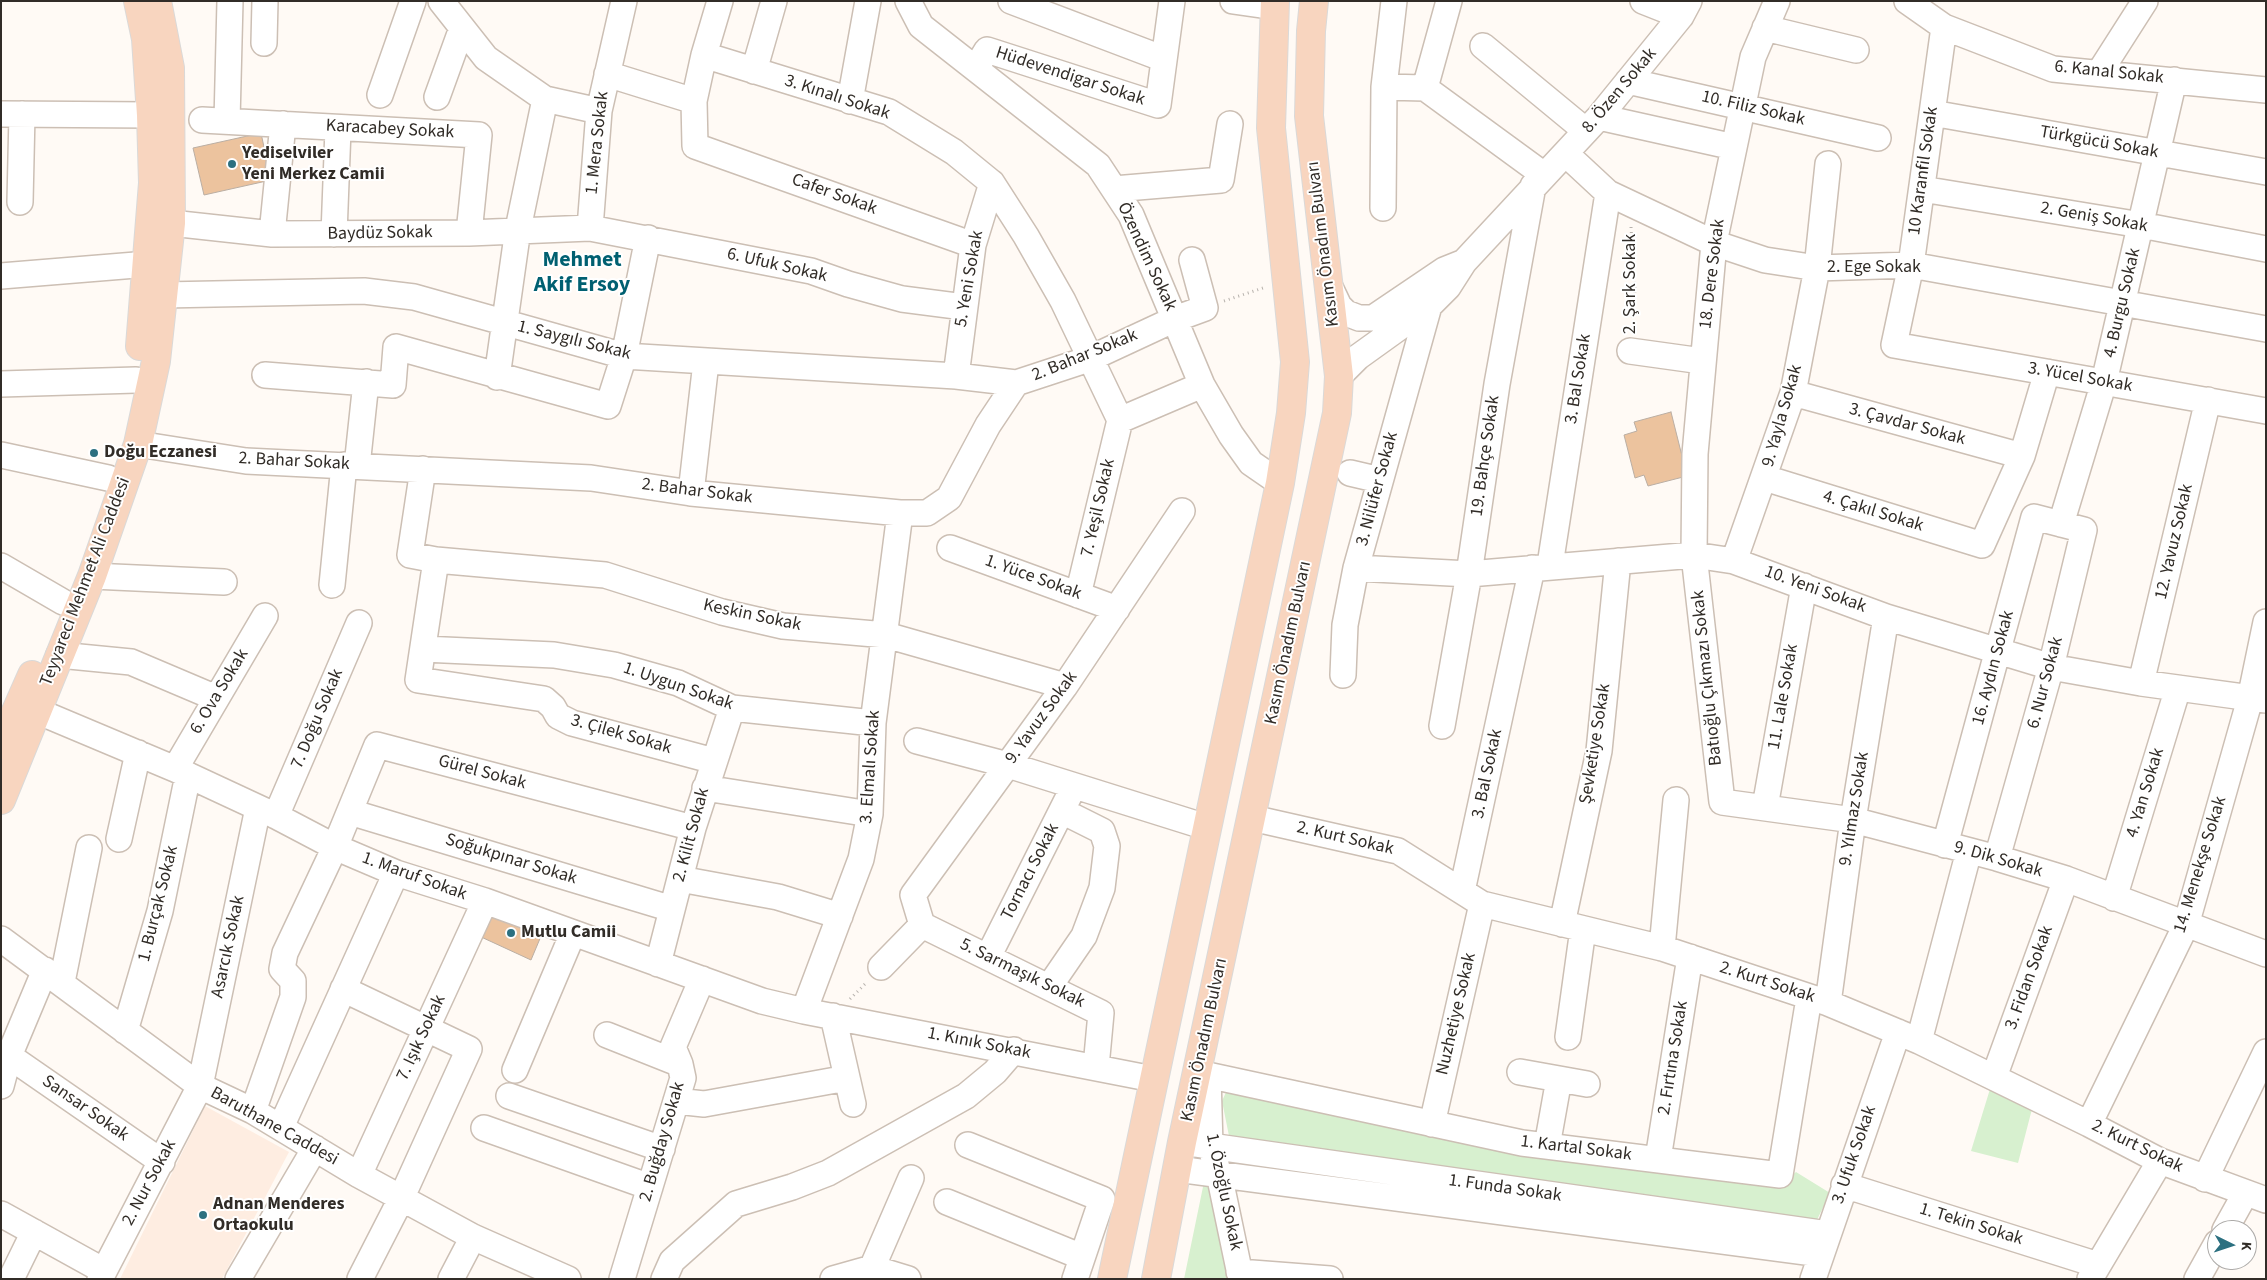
<!DOCTYPE html>
<html>
<head>
<meta charset="utf-8">
<style>
  body { margin:0 }
  #map { position:relative; width:2267px; height:1280px; overflow:hidden; background:#fffaf5; font-family:"Source Sans 3",sans-serif }
  canvas { display:block }
  .frame { position:absolute; inset:0; border:2px solid #312c27; pointer-events:none }
  .north { position:absolute; left:2207px; top:1220px; width:50px; height:50px; box-sizing:border-box; background:#fff; border:1px solid #adaba9; border-radius:50%; rotate:94deg; font-size:14px; font-weight:700; line-height:20px; text-align:center; color:#312c27 }
  .north::after { content:''; display:block; margin:auto; width:18px; height:22px; background:#2c7080; clip-path:polygon(50% 0,100% 100%,50% 72%,0 100%) }
</style>
</head>
<body>
<div id="map">
<canvas width="2267" height="1280"></canvas>
<div class="frame"></div>
<div class="north">K</div>
</div>
<script>
const ctx = document.querySelector('canvas').getContext('2d');
ctx.lineJoin = 'round';
function paint(path, color) { ctx.fillStyle = color; ctx.fill(path, 'evenodd'); }
const poly = rows => new Path2D(rows.map(r => 'M' + r).join(''));
function strokePath(path, color, width, dash) { ctx.strokeStyle = color; ctx.lineWidth = width; ctx.lineCap = dash ? 'butt' : 'round'; ctx.setLineDash(dash || []); ctx.stroke(path); }
function drawText(font, color, halo, rows, align = 'center') {
  ctx.font = font + ' "Source Sans 3",sans-serif'; ctx.lineWidth = 4; ctx.setLineDash([]); ctx.textBaseline = 'middle'; ctx.strokeStyle = halo; ctx.fillStyle = color; for (const [text, x, y, turn = 0] of rows) {
    ctx.save(); ctx.translate(x, y); ctx.rotate((+turn || 0) * Math.PI / 180); ctx.textAlign = isNaN(turn) ? turn : align; if (halo) ctx.strokeText(text, 0, 0); ctx.fillText(text, 0, 0); ctx.restore();
  }
}
const education = poly([
  [205,1106,289,1152,222,1279,120,1279]
]);
const green = poly([
  [1990,1089,2032,1109,2018,1163,1971,1151],
  [1227,1090,1783,1183,1796,1172,1830,1193,1815,1224,1229,1136,1222,1101],
  [1216,1173,1238,1279,1184,1279,1204,1182]
]);
const building = poly([
  [261,133,271,180,204,195,193,148,261,133],
  [1671,412,1687,476,1648,486,1644,475,1635,478,1624,435,1637,431,1634,422,1671,412],
  [490,912,544,929,531,960,479,936,490,912]
]);
const path = poly([
  [1631,227,1635,288,1632,331],
  [1224,301,1266,287],
  [850,999,867,982]
]);
const minor = poly([
  [441,1,486,58,545,99,599,111],
  [720,1,704,55,694,101,695,146,973,245],
  [908,1,921,26,1098,165,1131,215,1202,385,1231,435,1251,463,1280,483],
  [1011,1,1164,59],
  [1233,1,1275,7],
  [1643,1,1681,16],
  [1777,1,1753,57,1714,243,1695,454,1694,555,1722,802,1853,820,1997,858,2066,879,2266,954],
  [1907,1,1944,27,2053,69,2266,90],
  [1944,27,1911,265,1894,345,2266,411],
  [1765,28,1856,50],
  [264,43,265,1],
  [1483,46,1586,131],
  [704,55,889,112,954,152,992,183,1026,236,1063,301,1120,420,1078,595],
  [976,68,987,50,1158,105,1172,1],
  [754,71,774,1],
  [2099,73,2145,1],
  [607,74,694,101],
  [1628,81,1878,138],
  [1384,87,1425,88,1449,1],
  [1425,88,1544,175],
  [380,95,413,1],
  [437,97,462,28],
  [850,101,868,1],
  [1932,113,2266,172],
  [1,114,151,115],
  [1599,117,1734,147],
  [202,120,479,135,469,233],
  [227,121,230,1],
  [1566,154,1608,193,1714,243,1765,260,1817,268,1911,265,2266,329],
  [1114,189,1221,180,1230,124],
  [1922,189,2141,225,2266,249],
  [20,202,22,114],
  [1383,208,1384,87,1394,1],
  [171,223,272,234,469,233,590,228,811,271,848,284,902,299,964,307],
  [590,228,599,111,624,1],
  [272,234,283,124],
  [334,234,338,129],
  [1,276,148,264],
  [1329,285,1339,306,1346,313,1359,318,1373,318,1444,270,1464,262],
  [164,295,364,291,414,297,624,356,956,376,1016,383],
  [1630,351,1702,361],
  [265,375,393,385,396,347,608,406,624,356,648,238],
  [956,376,973,245,992,183],
  [1339,376,1358,357,1429,306,1448,287,1464,262,1599,117,1681,16,1689,1],
  [497,377,518,229,545,99],
  [1,384,136,380],
  [1793,393,2022,456],
  [1120,420,1202,385],
  [138,444,246,461,591,478,691,493,900,513,927,513,949,498,988,425,1016,383,1089,359,1175,319,1205,308,1192,260],
  [1,455,108,478],
  [357,466,366,382],
  [423,469,410,555,436,560,418,680,544,699,553,707,558,716,572,723,714,761],
  [1350,473,1380,480],
  [1765,478,1982,545,2022,456,2047,372],
  [691,493,706,362],
  [2061,524,2104,382,2174,80],
  [950,548,1117,609],
  [436,560,605,575,722,612,783,626,886,635,1065,686],
  [1734,561,1793,393,1817,268,1828,164],
  [1550,565,1608,193],
  [1,566,63,602],
  [1356,568,1469,574,1694,555,1734,561,1886,617,2051,667,2141,683,2266,700],
  [92,576,224,582],
  [332,585,344,465],
  [423,649,554,655,614,665,678,683,732,708,873,723],
  [59,655,131,662,216,698],
  [1343,675,1345,625,1356,568,1429,306],
  [2141,683,2208,400],
  [37,711,175,769,276,816,335,847,396,873,485,901,762,1001,804,1011,1153,1079],
  [1442,726,1469,574,1497,384,1533,186],
  [917,741,1008,765,1206,827],
  [175,769,265,616],
  [705,788,870,814],
  [1765,807,1804,586],
  [350,812,672,909],
  [276,816,359,623],
  [1252,818,1398,851,1482,904,1662,948,1828,1003,1919,1041,2089,1124,2160,1161,2266,1200],
  [119,839,138,753],
  [1945,845,2034,517,2061,524,2084,530,2051,667,1997,858],
  [680,879,778,897,840,916],
  [1462,891,1532,568],
  [2114,898,2178,688],
  [1562,924,1599,751,1618,561],
  [922,925,913,895,1065,686,1182,511],
  [922,925,1101,1013,1096,1067],
  [1,939,200,1086,253,1111,359,1175,473,1237,568,1279],
  [1662,948,1676,800],
  [988,957,1069,796],
  [658,964,693,828,732,708],
  [881,967,922,925],
  [62,982,89,848],
  [1049,987,1084,936,1102,888,1107,846,1102,831,1062,811],
  [343,989,469,1049,401,1199,360,1279],
  [1828,1003,1853,820,1886,617],
  [804,1011,861,859,870,814,873,723,900,513],
  [833,1016,853,1104],
  [125,1031,160,911,188,775],
  [607,1035,680,1064],
  [1568,1037,1583,929],
  [1919,1041,1969,851],
  [9,1056,162,1162],
  [515,1070,573,933],
  [1520,1072,1587,1084],
  [1198,1073,1522,1143,1780,1175,1809,998],
  [1208,1075,1210,1146,1219,1174,1241,1279],
  [1994,1077,2066,879],
  [1,1086,9,1056,45,970],
  [509,1096,662,1149],
  [676,1101,704,1104,847,1078],
  [253,1111,293,997,293,981,282,969,285,953,335,847,377,745,693,828],
  [1432,1124,1482,904],
  [2089,1124,2186,925,2250,699,2266,622],
  [281,1127,396,873],
  [484,1128,650,1187],
  [1182,1142,1828,1234],
  [968,1145,1102,1199,1075,1279],
  [1547,1146,1559,1079],
  [1658,1159,1690,957],
  [1177,1169,1821,1254],
  [359,1175,485,901],
  [2205,1179,2266,1052],
  [1844,1185,2098,1265],
  [947,1202,1082,1257],
  [1,1214,104,1271],
  [2225,1230,2245,1194],
  [872,1268,911,1178],
  [1239,1272,1330,1279],
  [11,1279,34,1232],
  [100,1279,200,1086,258,808],
  [238,1279,315,1148],
  [451,1279,473,1237],
  [622,1279,683,1078,680,1064,673,1047,702,979],
  [664,1279,672,1261,736,1204,792,1187,828,1173,966,1096,995,1072,1014,1050],
  [833,1279,872,1268,908,1279],
  [1813,1279,1898,1032],
  [2090,1279,2160,1161],
  [2197,1279,2217,1243]
]);
const major = poly([
  [138,1,146,39,151,115,153,183,140,346],
  [1,745,32,675],
  [1,800,92,576,138,444,156,361,171,223,170,68,157,1],
  [1112,1279,1280,483,1291,413,1295,362,1271,128,1275,1],
  [1156,1279,1182,1142,1337,413,1339,376,1309,116,1311,31,1314,1]
]);
const markers = [
  [232,164,5,"#2c7080"],
  [94,453,5,"#2c7080"],
  [511,933,5,"#2c7080"],
  [203,1215,5,"#2c7080"]
];
const streetNames = [
  ["6. Kanal Sokak",2109,73,6],
  ["Hüdevendigar Sokak",1070,77,18],
  ["8. Özen Sokak",1620,91,-50],
  ["3. Kınalı Sokak",837,98,18],
  ["10. Filiz Sokak",1753,109,13],
  ["Karacabey Sokak",390,130,3],
  ["1. Mera Sokak",598,143,-84],
  ["Türkgücü Sokak",2099,143,10],
  ["10 Karanfil Sokak",1924,171,-82],
  ["Cafer Sokak",834,195,20],
  ["2. Geniş Sokak",2094,218,10],
  ["Baydüz Sokak",380,234,-1],
  ["Kasım Önadım Bulvarı",1324,244,-97],
  ["Özendim Sokak",1146,257,65],
  ["6. Ufuk Sokak",777,266,13],
  ["2. Ege Sokak",1874,268],
  ["18. Dere Sokak",1713,274,-83],
  ["5. Yeni Sokak",970,279,-80],
  ["2. Şark Sokak",1631,284,-90],
  ["4. Burgu Sokak",2123,303,-77],
  ["1. Saygılı Sokak",574,341,14],
  ["2. Bahar Sokak",1085,356,-22],
  ["3. Yücel Sokak",2080,378,10],
  ["3. Bal Sokak",1579,379,-81],
  ["9. Yayla Sokak",1783,416,-74],
  ["3. Çavdar Sokak",1907,425,15],
  ["19. Bahçe Sokak",1486,456,-82],
  ["2. Bahar Sokak",294,462,3],
  ["3. Nilüfer Sokak",1378,489,-75],
  ["2. Bahar Sokak",697,492,7],
  ["7. Yeşil Sokak",1099,508,-77],
  ["4. Çakıl Sokak",1873,512,17],
  ["12. Yavuz Sokak",2175,542,-77],
  ["1. Yüce Sokak",1033,578,20],
  ["Teyyareci Mehmet Ali Caddesi",86,582,-69],
  ["10. Yeni Sokak",1815,590,20],
  ["Keskin Sokak",752,616,12],
  ["Kasım Önadım Bulvarı",1289,643,-78],
  ["16. Aydın Sokak",1994,668,-75],
  ["Batıoğlu Çıkmazı Sokak",1708,678,-96],
  ["6. Nur Sokak",2046,683,-75],
  ["1. Uygun Sokak",678,687,19],
  ["6. Ova Sokak",220,692,-59],
  ["11. Lale Sokak",1784,697,-80],
  ["9. Yavuz Sokak",1042,718,-54],
  ["7. Doğu Sokak",318,719,-67],
  ["3. Çilek Sokak",621,735,16],
  ["Şevketiye Sokak",1596,744,-81],
  ["3. Elmalı Sokak",871,767,-86],
  ["Gürel Sokak",482,773,15],
  ["3. Bal Sokak",1488,774,-78],
  ["4. Yan Sokak",2146,793,-73],
  ["9. Yılmaz Sokak",1855,809,-81],
  ["2. Kilit Sokak",692,835,-75],
  ["2. Kurt Sokak",1345,839,13],
  ["Soğukpınar Sokak",511,860,17],
  ["9. Dik Sokak",1998,860,16],
  ["14. Menekşe Sokak",2201,865,-73],
  ["Tornacı Sokak",1031,872,-63],
  ["1. Maruf Sokak",414,877,20],
  ["1. Burçak Sokak",159,904,-76],
  ["Asarcık Sokak",229,947,-78],
  ["5. Sarmaşık Sokak",1022,974,26],
  ["3. Fidan Sokak",2030,978,-70],
  ["2. Kurt Sokak",1767,983,18],
  ["Nuzhetiye Sokak",1457,1014,-77],
  ["7. Işık Sokak",422,1038,-65],
  ["Kasım Önadım Bulvarı",1205,1040,-78],
  ["1. Kınık Sokak",979,1044,11],
  ["2. Fırtına Sokak",1674,1058,-81],
  ["Sansar Sokak",85,1109,35],
  ["Baruthane Caddesi",274,1127,29],
  ["2. Buğday Sokak",663,1142,-74],
  ["2. Kurt Sokak",2137,1147,26],
  ["1. Kartal Sokak",1576,1149,7],
  ["3. Ufuk Sokak",1855,1155,-71],
  ["2. Nur Sokak",150,1183,-62],
  ["1. Funda Sokak",1505,1189,8],
  ["1. Özoğlu Sokak",1223,1192,78],
  ["1. Tekin Sokak",1971,1225,17]
];
const poiNames = [
  ["Yediselviler",242,154],
  ["Yeni Merkez Camii",242,175],
  ["Doğu Eczanesi",104,453],
  ["Mutlu Camii",521,933],
  ["Adnan Menderes",213,1205],
  ["Ortaokulu",213,1226]
];
const districtNames = [
  ["Mehmet",582,261],
  ["Akif Ersoy",582,286]
];
paint(education, '#feede1');
paint(green, '#d7f0cf');
paint(building, '#ecc39e');
strokePath(building, '#baaea3', 1);
strokePath(minor, '#ccbfb4', 28);
strokePath(major, '#dad9d8', 30);
strokePath(path, '#b7b2ad', 3, [1, 4]);
strokePath(minor, '#fff', 25);
strokePath(major, '#f8d5bf', 28);
for (const [x, y, r, color] of markers) { const dot = new Path2D(); dot.arc(x, y, r, 0, 2 * Math.PI); ctx.fillStyle = color; ctx.fill(dot); strokePath(dot, '#fff', 2); }
drawText('18px', '#312c27', '#fff', streetNames);
drawText('bold 18px', '#312c27', '#fff', poiNames, 'left');
drawText('bold 22px', '#006071', '#fff', districtNames);
</script>
</body>
</html>
